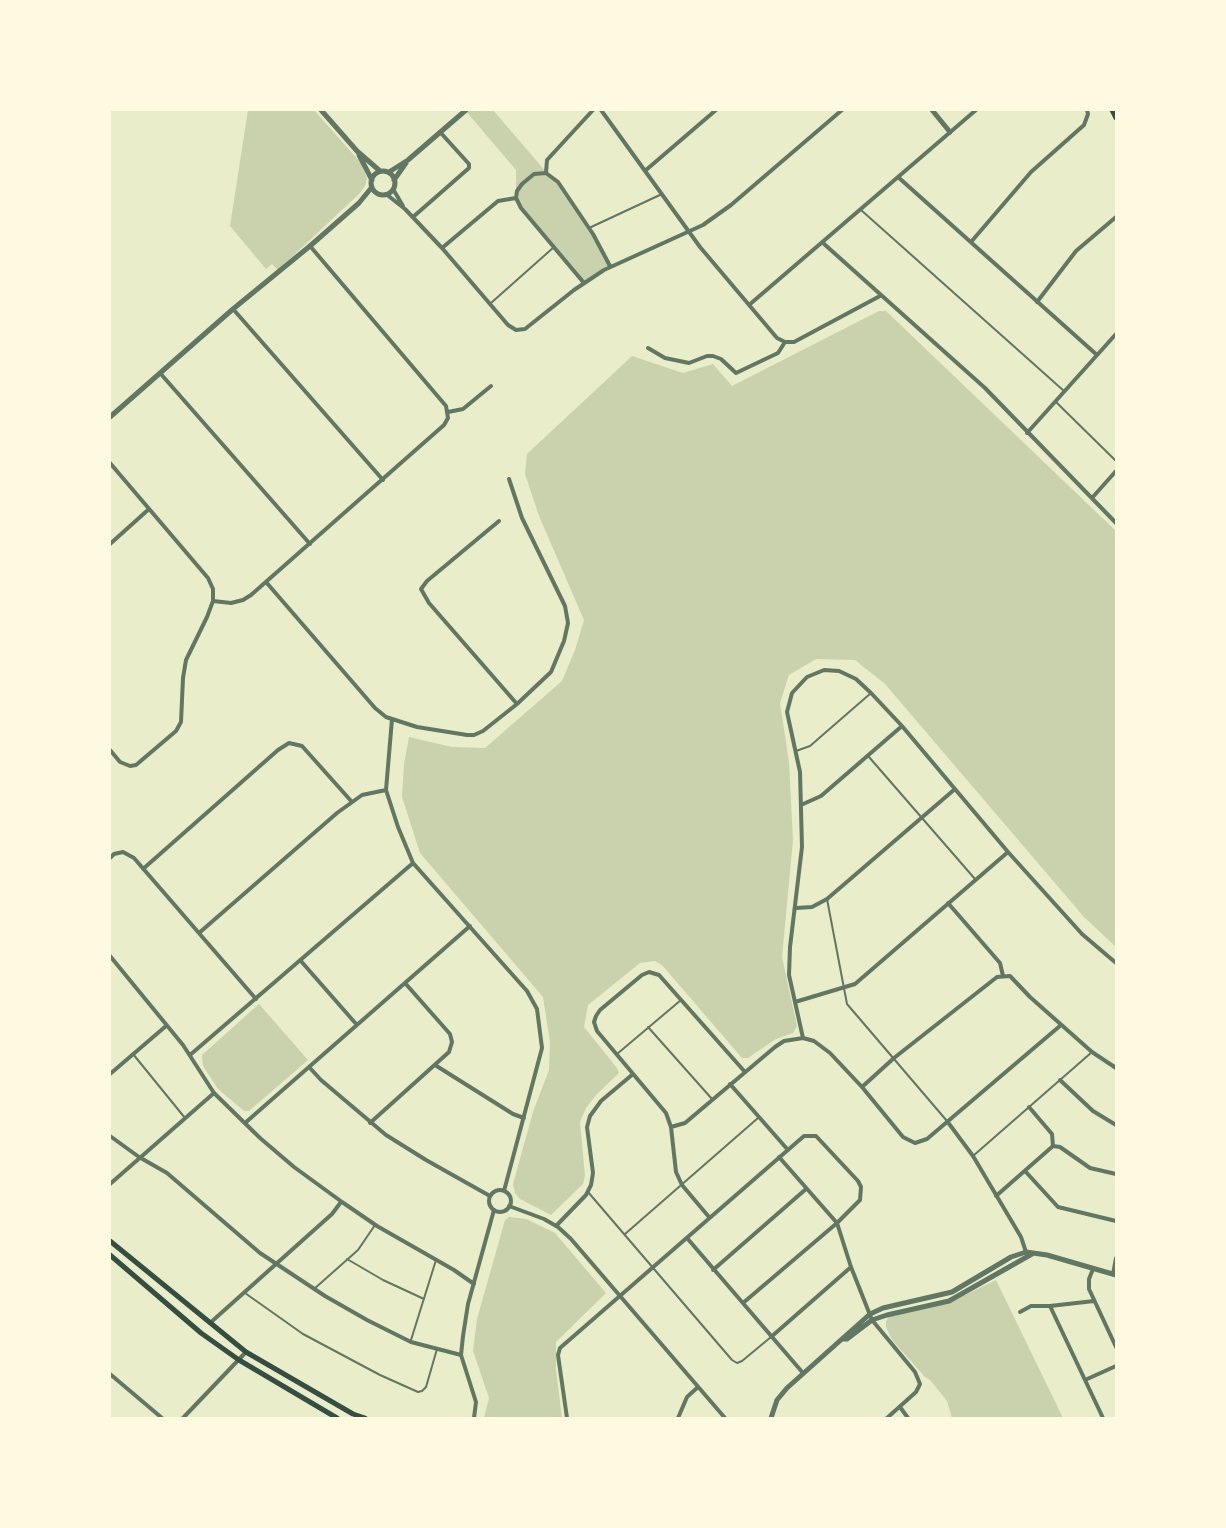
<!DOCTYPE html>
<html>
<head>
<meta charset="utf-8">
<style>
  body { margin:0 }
  #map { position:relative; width:1226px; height:1528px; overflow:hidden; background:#e9edc9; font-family:"Fira Sans",sans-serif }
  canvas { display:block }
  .frame { position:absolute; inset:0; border:111px solid #fefae0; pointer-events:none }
</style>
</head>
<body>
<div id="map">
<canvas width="1226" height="1528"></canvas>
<div class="frame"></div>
</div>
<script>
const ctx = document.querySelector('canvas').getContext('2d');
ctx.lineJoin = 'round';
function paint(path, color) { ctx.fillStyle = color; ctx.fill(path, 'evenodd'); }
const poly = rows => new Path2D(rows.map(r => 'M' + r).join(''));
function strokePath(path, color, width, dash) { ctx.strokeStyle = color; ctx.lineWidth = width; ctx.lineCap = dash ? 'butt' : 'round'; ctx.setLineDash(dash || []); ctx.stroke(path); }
const green = poly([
  [248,110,314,110,361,163,367,178,365,186,360,193,278,270,272,264,266,269,230,226],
  [465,110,493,110,547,173,552,176,593,234,610,266,584,283,521,208,516,198,516,170],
  [879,311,886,311,1116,531,1116,947,1084,917,885,684,855,660,816,659,789,675,780,703,789,762,793,840,782,957,797,1026,793,1033,776,1039,748,1058,742,1058,662,965,655,961,640,963,588,1005,584,1027,617,1068,619,1073,596,1095,586,1108,580,1122,585,1176,583,1184,551,1215,520,1199,515,1193,513,1184,533,1112,549,1070,550,1042,543,997,420,853,402,797,404,764,409,737,452,747,485,748,562,681,575,650,584,620,539,516,525,474,527,454,632,356,683,373,713,364,732,386],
  [259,1004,308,1060,249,1111,244,1111,218,1089,203,1066,202,1055],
  [509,1217,526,1219,555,1233,606,1293,556,1342,556,1370,562,1418,484,1418,489,1398,473,1351,477,1319,505,1220],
  [996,1280,1063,1418,952,1418,947,1401,930,1380,925,1377,892,1340,886,1327,886,1321,889,1317,949,1303]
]);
const service = poly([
  [861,210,1064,391],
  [589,228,662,194],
  [491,303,554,247],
  [1055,401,1116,461],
  [796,751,810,746,871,693],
  [869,757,975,879],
  [827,899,847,1004,947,1121],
  [648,1027,712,1099],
  [133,1054,185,1118],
  [617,1054,681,1000],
  [973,1156,1092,1052],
  [588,1192,732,1360,737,1363,742,1361,771,1337],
  [625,1234,758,1118],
  [347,1259,383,1280,424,1299],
  [314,1289,358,1250,375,1225],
  [245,1293,303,1334,380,1375,418,1392,422,1391,426,1387,437,1349],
  [411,1340,436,1260]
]);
const minor = poly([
  [601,110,700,247,777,338,785,342,794,342,880,296],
  [646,170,716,110],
  [546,173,547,160,593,110],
  [898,177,1097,355],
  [393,189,403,206],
  [386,194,405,209,442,248,508,325,516,330,525,329,574,290,604,270,703,225,731,205,842,110],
  [413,217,469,168,469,164,440,132],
  [971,242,1031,172,1084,125,1088,114,1087,110],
  [823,243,985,388,1116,523],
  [442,248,498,201,516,198],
  [584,283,521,208,516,198,517,191,522,184,534,174,546,173,558,182,593,234,610,266],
  [1037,302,1076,251,1116,217],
  [749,305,976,110],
  [233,309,383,480],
  [648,348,665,358,689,363,707,356,713,356,721,359,736,373,778,353,785,342],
  [160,373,310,544],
  [448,412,463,409,491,386],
  [1027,433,1116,334],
  [110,463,208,578,213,589,213,601,207,617,186,660,183,678,181,722,176,731,136,765,130,766,120,762,110,750],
  [1092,498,1116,471],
  [499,521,427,581,421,589,429,603,517,704],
  [110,544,149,509],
  [266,582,375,708,386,717,417,727,467,735,474,735,483,731,517,704,551,672,564,641,568,623,565,606,522,518,509,479],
  [213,601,231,603,243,600,251,595,444,425,448,418,446,406,310,246],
  [392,719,386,790,398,827,413,863,527,991,537,1009,542,1048,504,1191],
  [801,805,821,796,902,726],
  [110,858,114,854,123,852,134,858,256,999],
  [143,869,278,750,289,743,302,746,352,802],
  [948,903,1000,963,1003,976],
  [796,908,812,907,827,899,955,789],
  [199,933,337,813,362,795,386,790],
  [110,956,183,1045,214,1093,260,1138,294,1167,342,1202,377,1226,454,1270,474,1284],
  [300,960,357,1025],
  [795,1002,855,984,1008,852],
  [803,1038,789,975,790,947,802,847,800,772,787,712,792,693,807,677,824,670,839,671,856,679,871,693,902,726,1008,852,1082,934,1116,963],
  [190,1055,413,863],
  [435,1065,513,1114,524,1118],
  [309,1067,321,1080,386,1135,426,1160,490,1196],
  [110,1074,166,1026],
  [1060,1080,1093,1111,1116,1125],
  [730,1084,788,1150],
  [862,1087,894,1058,997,977,1010,976,1030,997,1092,1052,1116,1068],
  [1029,1107,1052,1134,1053,1146],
  [947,1121,973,1156,1021,1237,1026,1252],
  [245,1123,470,926],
  [370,1123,449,1052,452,1042,450,1034,405,983],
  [671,1127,685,1123,775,1047,784,1041,803,1038,814,1041,830,1053,862,1087,903,1137,915,1143,927,1139,1061,1025],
  [110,1136,139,1157,167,1173,260,1253,325,1296,367,1320,411,1342,461,1355],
  [779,1157,837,1223,851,1267,872,1320,915,1372,920,1384,916,1392,887,1418],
  [1025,1171,1058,1207,1116,1221],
  [110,1184,214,1093],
  '489 1201a11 11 0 1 1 22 0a11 11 0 1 1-22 0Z',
  [996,1196,1053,1146,1060,1147,1090,1168,1116,1174],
  [509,1206,544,1219,558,1227,571,1239,725,1418],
  [709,1217,682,1185,676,1172,671,1127,666,1113,597,1031,594,1022,596,1016,600,1010,642,975,649,972,659,975,745,1072],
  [556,1226,586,1195,591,1185,593,1173,587,1127,590,1116,601,1101,633,1074],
  [687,1238,803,1373],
  [1093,1269,1089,1279,1089,1289,1116,1347],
  [713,1270,806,1189],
  [1113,1274,1116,1258],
  [1050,1306,1103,1418],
  [1020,1312,1031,1306,1050,1306,1094,1301],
  [210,1323,332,1214,341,1202],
  [771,1337,851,1267],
  [110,1374,162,1418],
  [1085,1380,1116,1366],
  [900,1407,908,1418],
  [183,1418,246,1352],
  [474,1418,476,1402,461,1355,463,1336,468,1304,494,1210],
  [567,1418,558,1355,560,1348,804,1136,816,1136,858,1181,861,1187,860,1200,837,1223,743,1303],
  [678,1418,687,1397,698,1387]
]);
const tertiary = poly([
  [321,110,357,151,380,171],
  [932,110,950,132],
  [359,155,372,180],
  '371 183a12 12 0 1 1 24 0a12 12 0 1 1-24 0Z',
  [389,172,408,160,466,110],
  [394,180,406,163],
  [110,417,233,309,310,246,359,203,372,187],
  [844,1339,847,1339,872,1320,887,1315,949,1301,1032,1254],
  [771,1418,777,1400,787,1388,870,1314,883,1308,952,1292,1011,1257,1026,1252,1047,1255,1116,1275]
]);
const secondary = poly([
  [1112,110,1116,118],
  [110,1241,246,1352,353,1414,365,1418],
  [110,1255,201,1333,239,1360,337,1418]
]);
paint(green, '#cad2ad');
strokePath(service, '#617663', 2);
strokePath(minor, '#617663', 4);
strokePath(tertiary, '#617663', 5);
strokePath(secondary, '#344e41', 5);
</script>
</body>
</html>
